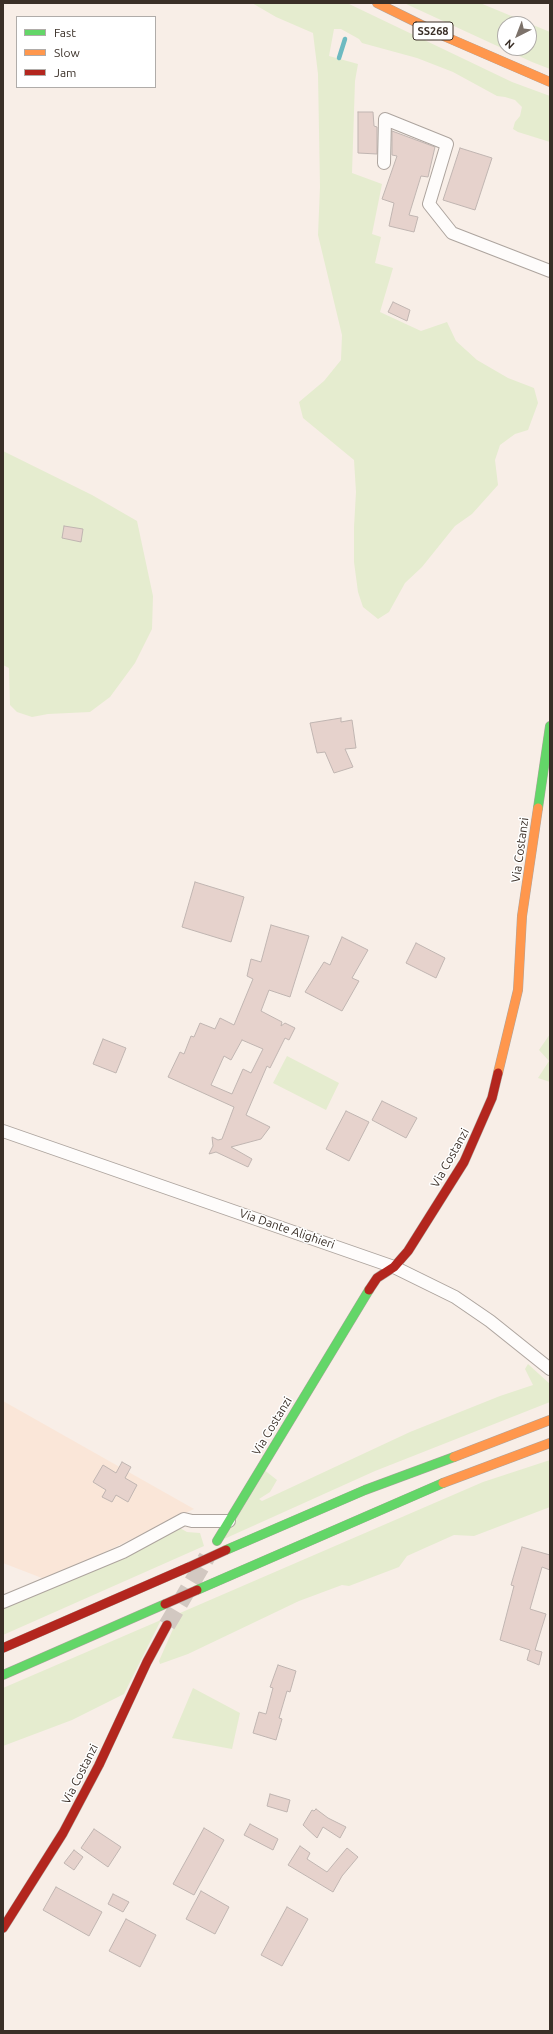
<!DOCTYPE html>
<html>
<head>
<meta charset="utf-8">
<style>
  body { margin:0 }
  #map { position:relative; width:553px; height:2034px; overflow:hidden; background:#f8eee7; font-family:Ubuntu,sans-serif }
  canvas { display:block }
  .frame { position:absolute; inset:0; border:4px solid #3a2f27; pointer-events:none }
  .legend { position:absolute; left:16px; top:16px; width:140px; height:72px; box-sizing:border-box; background:#fff; border:1px solid #b0aca9; margin:0; padding:5px 7px; list-style:none; font-size:12px; color:#3a2f27 }
  .legend li { display:flex; align-items:center; gap:8px; height:20px }
  .legend b { width:20px; border:1px solid #b0aca9 }
  .north { position:absolute; left:497px; top:16px; width:40px; height:40px; box-sizing:border-box; background:#fff; border:1px solid #b0aca9; border-radius:50%; rotate:222deg; font-size:11px; font-weight:700; line-height:16px; text-align:center; color:#3a2f27 }
  .north::after { content:''; display:block; margin:auto; width:14px; height:18px; background:#7c726a; clip-path:polygon(50% 0,100% 100%,50% 72%,0 100%) }
</style>
</head>
<body>
<div id="map">
<canvas width="553" height="2034"></canvas>
<div class="frame"></div>
<ul class="legend">
<li><b style="height:5px;background:#63d668"></b>Fast</li>
<li><b style="height:5px;background:#ff974d"></b>Slow</li>
<li><b style="height:5px;background:#b3261e"></b>Jam</li>
</ul>
<div class="north">N</div>
</div>
<script>
const ctx = document.querySelector('canvas').getContext('2d');
ctx.lineJoin = 'round';
function paint(path, color) { ctx.fillStyle = color; ctx.fill(path, 'evenodd'); }
const poly = rows => new Path2D(rows.map(r => 'M' + r).join(''));
function strokePath(path, color, width, dash) { ctx.strokeStyle = color; ctx.lineWidth = width; ctx.lineCap = dash ? 'butt' : 'round'; ctx.setLineDash(dash || []); ctx.stroke(path); }
function drawText(font, color, halo, rows, align = 'center') {
  ctx.font = font + ' Ubuntu,sans-serif'; ctx.lineWidth = 3; ctx.setLineDash([]); ctx.textBaseline = 'middle'; ctx.strokeStyle = halo; ctx.fillStyle = color; for (const [text, x, y, turn = 0] of rows) {
    ctx.save(); ctx.translate(x, y); ctx.rotate((+turn || 0) * Math.PI / 180); ctx.textAlign = isNaN(turn) ? turn : align; if (halo) ctx.strokeText(text, 0, 0); ctx.fillText(text, 0, 0); ctx.restore();
  }
}
const built = poly([
  [3,1401,194,1509,47,1580,3,1563]
]);
const green = poly([
  [252,3,347,3,512,82,550,96,550,142,518,132,513,129,515,122,520,116,522,107,515,100,505,97,497,96,453,72,417,58,362,43,359,39,341,29,334,29,329,56,358,64,355,81,352,173,382,184,372,234,381,237,375,263,393,268,380,312,421,331,447,322,456,341,477,360,508,378,534,388,538,403,528,430,515,434,500,445,495,460,498,485,472,514,455,526,422,567,405,583,389,612,378,619,363,607,358,592,354,562,354,527,356,492,354,460,303,418,299,402,324,381,341,360,342,335,318,235,320,187,318,74,313,33,276,17],
  [404,3,480,3,550,32,550,69,532,62],
  [505,24,529,24,529,48,505,48],
  [3,451,92,495,137,521,153,596,152,629,135,663,110,697,90,712,48,714,32,717,17,712,10,705,9,668,3,665],
  [550,1034,550,1082,538,1078,549,1061,539,1050],
  [287,1056,339,1083,326,1110,273,1083],
  [528,1364,550,1384,550,1402,375,1471,224,1539,263,1469,277,1480,270,1492,259,1499,262,1501,410,1432,500,1396,533,1385,525,1369],
  [550,1460,550,1507,474,1536,454,1535,407,1556,399,1567,349,1586,342,1585,299,1601,188,1654,160,1664,159,1661,180,1613,483,1482],
  [178,1527,187,1532,200,1533,204,1546,3,1635,3,1606],
  [161,1620,124,1694,72,1720,3,1746,3,1688],
  [193,1688,240,1713,232,1749,172,1738]
]);
const stream = poly([
  [339,58,345,39]
]);
const building = poly([
  [358,112,373,112,374,126,377,127,377,154,358,153,358,112],
  [392,131,435,147,428,177,421,176,409,215,418,217,414,232,389,226,394,203,382,199,397,156,392,155,392,131],
  [460,148,492,158,475,210,443,200,460,148],
  [393,302,410,310,407,321,388,312,393,302],
  [64,526,83,529,81,542,62,538,64,526],
  [341,718,341,722,352,720,356,748,345,749,353,767,334,773,325,752,317,753,310,723,341,718],
  [195,882,244,897,231,942,182,927,195,882],
  [271,925,309,936,290,997,269,990,261,1011,282,1022,281,1026,285,1023,295,1028,289,1040,285,1038,270,1068,267,1066,246,1115,270,1127,261,1139,231,1147,252,1159,248,1167,216,1152,209,1154,213,1146,212,1137,218,1140,222,1139,234,1107,168,1077,180,1052,184,1054,191,1036,194,1037,200,1023,215,1029,220,1018,234,1025,253,979,247,976,251,959,261,962,271,925],
  [242,1040,263,1049,251,1073,243,1069,232,1094,211,1085,224,1056,231,1060,242,1040],
  [342,937,368,950,352,978,359,981,342,1011,305,992,324,962,330,965,342,937],
  [416,943,445,958,436,978,406,963,416,943],
  [103,1039,126,1048,116,1073,93,1064,103,1039],
  [382,1101,417,1118,406,1138,372,1120,382,1101],
  [346,1111,369,1122,349,1161,326,1149,346,1111],
  [122,1462,131,1467,125,1478,137,1485,128,1502,116,1495,112,1502,102,1497,106,1490,93,1482,103,1465,116,1473,122,1462],
  [522,1547,550,1555,550,1570,542,1567,530,1609,546,1614,535,1650,542,1652,539,1665,527,1660,530,1650,500,1640,514,1586,511,1585,522,1547],
  [278,1665,296,1671,290,1692,287,1691,279,1718,282,1719,276,1740,253,1733,259,1712,266,1714,273,1688,270,1687,278,1665],
  [270,1794,290,1800,287,1812,267,1806,270,1794],
  [316,1809,328,1818,346,1827,340,1838,323,1827,317,1838,303,1825,312,1810,314,1811,316,1809],
  [250,1824,278,1839,273,1850,244,1835,250,1824],
  [204,1828,224,1840,194,1895,173,1884,204,1828],
  [94,1829,121,1847,108,1867,81,1848,94,1829],
  [300,1846,310,1853,307,1859,327,1872,347,1848,358,1857,342,1876,333,1892,288,1865,300,1846],
  [74,1850,83,1857,74,1870,64,1863,74,1850],
  [56,1887,102,1912,89,1936,43,1910,56,1887],
  [201,1891,229,1907,215,1934,186,1919,201,1891],
  [113,1894,129,1902,123,1912,108,1904,113,1894],
  [287,1907,308,1919,282,1966,261,1955,287,1907],
  [126,1919,156,1935,140,1967,109,1951,126,1919]
]);
const secondaryTunnel = poly([
  [167,1625,207,1557]
]);
const street = poly([
  [384,163,385,119,447,144,429,204,452,233,550,271],
  [3,1131,394,1267,455,1297,490,1321,550,1369],
  [3,1602,123,1552,184,1519,192,1521,229,1521]
]);
const fast = poly([
  [538,808,550,726],
  [217,1541,369,1290],
  [226,1550,365,1490,454,1457],
  [197,1590,443,1483],
  [3,1675,165,1604]
]);
const slow = poly([
  [377,3,446,37,550,82],
  [498,1073,518,990,522,916,538,808],
  [454,1457,550,1420],
  [443,1483,550,1443]
]);
const jam = poly([
  [369,1290,377,1278,394,1267,408,1251,464,1162,492,1098,498,1073],
  [3,1648,189,1567],
  [3,1928,63,1833,99,1765,147,1662,167,1625]
]);
const jamBridge = poly([
  [189,1567,226,1550],
  [165,1604,197,1590]
]);
const shields = [
  [433,31,40]
];
const shieldNames = [
  ["SS268",433,31]
];
const streetNames = [
  ["Via Costanzi",520,850,-82],
  ["Via Costanzi",450,1158,-61],
  ["Via Dante Alighieri",287,1229,19],
  ["Via Costanzi",272,1426,-59],
  ["Via Costanzi",80,1774,-63]
];
paint(built, '#fae6d8');
paint(green, '#e5eccf');
strokePath(stream, '#6dbac1', 4.5);
paint(building, '#e6d2cc');
strokePath(building, '#c0b5b1', 1);
strokePath(secondaryTunnel, '#d2c8c1', 17, [17, 8]);
strokePath(street, '#ada49e', 14);
strokePath(fast, '#ada49e', 10);
strokePath(slow, '#ada49e', 10);
strokePath(jam, '#ada49e', 10);
strokePath(street, '#fefcfb', 12);
strokePath(fast, '#63d668', 9);
strokePath(slow, '#ff974d', 9);
strokePath(jam, '#b3261e', 9);
strokePath(jamBridge, '#ada49e', 10, []);
strokePath(jamBridge, '#b3261e', 9);
for (const [x, y, w] of shields) { const box = new Path2D(); box.roundRect(x - w / 2, y - 9, w, 18, 3); ctx.fillStyle = '#fff'; ctx.fill(box); strokePath(box, '#3a2f27', 1); }
drawText('bold 11px', '#3a2f27', null, shieldNames);
drawText('12px', '#3a2f27', '#fff', streetNames);
</script>
</body>
</html>
